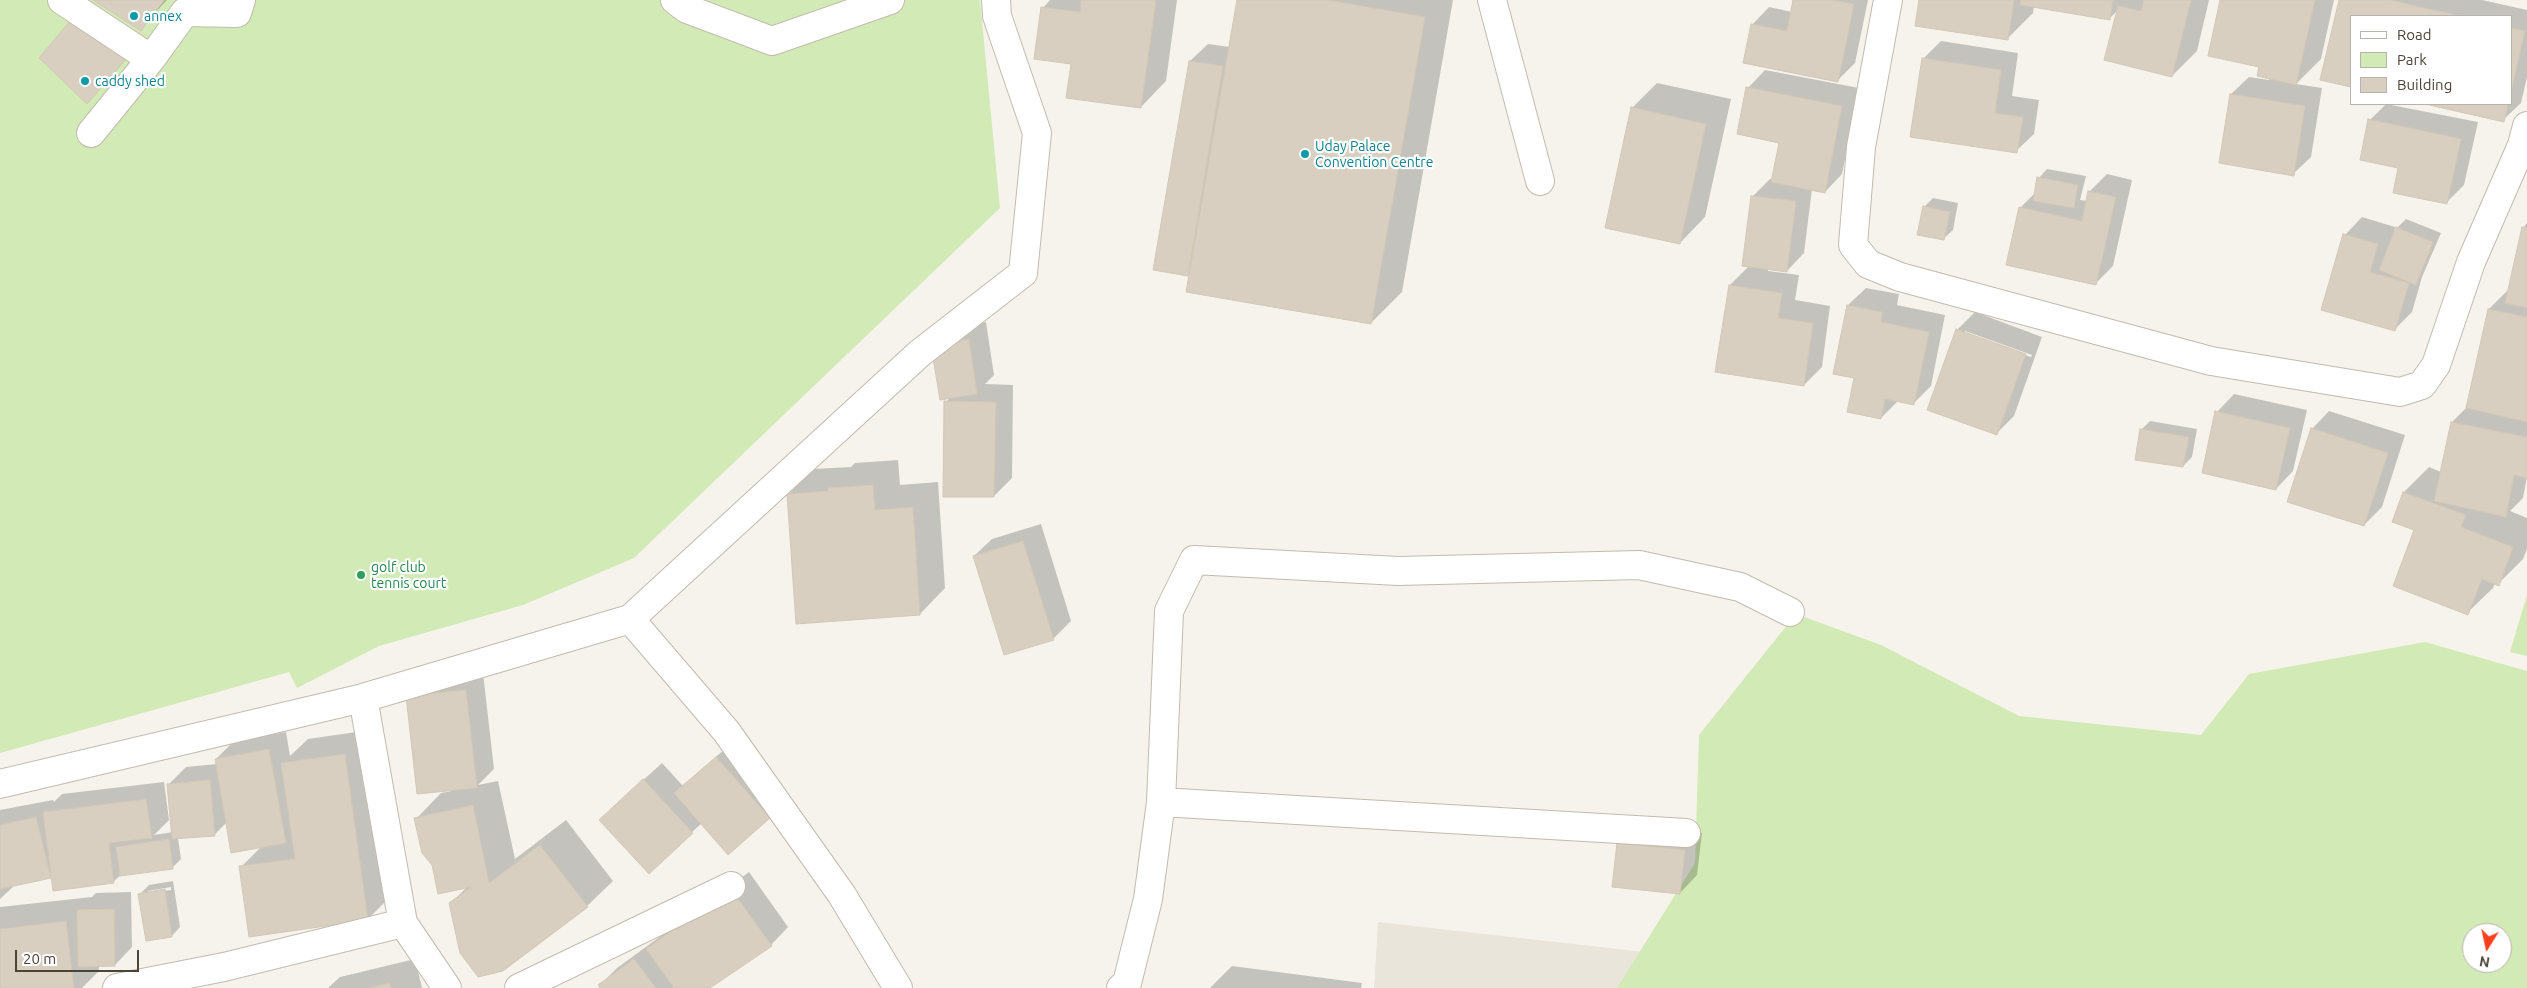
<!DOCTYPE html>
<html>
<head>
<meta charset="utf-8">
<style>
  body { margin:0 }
  #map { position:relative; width:2527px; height:988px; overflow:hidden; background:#f6f3ec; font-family:Ubuntu,sans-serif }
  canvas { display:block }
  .legend { position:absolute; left:2350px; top:15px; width:162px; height:90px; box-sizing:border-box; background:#fff; border:1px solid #b7b4b0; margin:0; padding:6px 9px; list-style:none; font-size:15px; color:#4b4439 }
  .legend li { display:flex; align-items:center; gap:10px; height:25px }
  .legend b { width:25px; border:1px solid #b7b4b0 }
  .north { position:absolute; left:2462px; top:923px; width:50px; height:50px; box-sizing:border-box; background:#fff; border:1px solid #b7b4b0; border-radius:50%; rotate:190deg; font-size:14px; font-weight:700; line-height:20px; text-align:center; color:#4b4439 }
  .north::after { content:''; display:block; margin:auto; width:18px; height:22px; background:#fc3f1d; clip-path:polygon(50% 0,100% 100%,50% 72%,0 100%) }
  .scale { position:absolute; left:15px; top:950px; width:124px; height:22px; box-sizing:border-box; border:2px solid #4b4439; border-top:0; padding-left:6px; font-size:15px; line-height:18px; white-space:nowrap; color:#4b4439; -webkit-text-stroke:4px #fff; paint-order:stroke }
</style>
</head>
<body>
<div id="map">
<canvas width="2527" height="988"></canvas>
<ul class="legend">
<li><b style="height:6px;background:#fff"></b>Road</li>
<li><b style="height:14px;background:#d2eab5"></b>Park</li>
<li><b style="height:14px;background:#d8cfc1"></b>Building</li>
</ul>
<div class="north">N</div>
<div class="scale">20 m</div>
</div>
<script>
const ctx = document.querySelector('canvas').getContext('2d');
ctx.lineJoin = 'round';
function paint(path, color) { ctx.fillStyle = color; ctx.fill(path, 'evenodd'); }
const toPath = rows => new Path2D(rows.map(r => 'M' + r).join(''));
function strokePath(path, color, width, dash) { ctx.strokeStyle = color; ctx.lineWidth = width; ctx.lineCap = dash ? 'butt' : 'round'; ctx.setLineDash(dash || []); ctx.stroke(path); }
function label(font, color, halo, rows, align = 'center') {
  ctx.font = font + ' Ubuntu,sans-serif'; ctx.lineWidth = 4.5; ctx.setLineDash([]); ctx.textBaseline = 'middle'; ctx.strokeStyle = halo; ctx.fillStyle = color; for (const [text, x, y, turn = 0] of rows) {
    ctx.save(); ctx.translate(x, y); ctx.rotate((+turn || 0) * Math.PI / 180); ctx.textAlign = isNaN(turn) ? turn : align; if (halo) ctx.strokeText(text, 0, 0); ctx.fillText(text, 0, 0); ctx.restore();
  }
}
paint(toPath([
  [1378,922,1965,988,1374,988]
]), '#eae5da');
paint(toPath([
  [0,0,980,0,1000,208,634,558,523,605,379,646,297,688,289,672,0,753],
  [2527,595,2527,656,2510,652],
  [1796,614,1881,645,2019,716,2201,735,2249,674,2425,642,2527,671,2527,988,1617,988,1695,863,1699,735],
  [2472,933,2502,933,2502,963,2472,963]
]), '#d2eab5');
paint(toPath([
  [95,0,167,0,140,29],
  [1050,0,1177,0,1166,81,1141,107,1072,63,1043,8],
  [1238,0,1453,0,1402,292,1371,323,1190,271,1187,275,1190,61,1208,44,1230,47],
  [1794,0,1868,0,1855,63,1837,81,1752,25,1769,7,1792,12],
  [1920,0,2209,0,2197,51,2172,76,2118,10,2110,18,2034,6,2033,13,2007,39],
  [2221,0,2334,0,2321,59,2296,84,2322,88,2311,157,2293,174,2231,94,2249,77,2269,80,2269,78,2260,67],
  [2340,0,2482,0,2527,10,2527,77,2521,103,2503,120,2431,104,2511,104,2511,16,2351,16],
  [143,39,104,85,87,102],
  [1941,41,2018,53,2012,96,2039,100,2034,134,2016,151,1923,59],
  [1765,70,1859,88,1842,174,1825,192,1812,189,1804,253,1787,271,1768,268,1768,271,1799,275,1795,300,1830,306,1822,367,1804,385,1717,371,1730,285,1749,266,1752,197,1770,179,1773,179,1780,142,1748,88],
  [1657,83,1731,99,1705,217,1680,243,1632,108],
  [2386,104,2478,122,2464,185,2446,203,2399,167,2370,120],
  [2047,169,2086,176,2080,200,2087,201,2089,192,2107,174,2132,180,2113,266,2096,283,2020,208,2036,192,2039,178],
  [1933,198,1958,203,1953,230,1944,238,1924,207],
  [2362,217,2395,227,2394,231,2406,219,2441,233,2422,277,2412,312,2394,330,2345,235],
  [2527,223,2527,477,2523,498,2510,511,2527,518,2527,549,2523,559,2498,584,2495,583,2493,588,2467,613,2416,529,2393,521,2404,492,2429,467,2441,472,2452,422,2468,406,2489,309,2509,289,2523,228],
  [1866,288,1899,294,1897,305,1945,315,1931,386,1913,404,1898,401,1881,418,1856,377,1848,305],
  [1975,312,2042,337,2014,416,1996,434,1957,330],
  [1965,331,2032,355,2031,357,1965,334],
  [986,322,994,375,985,384,1013,385,1012,478,994,496,946,402,951,397,950,328],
  [2234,394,2307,410,2293,471,2276,489,2217,412],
  [2329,411,2405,435,2382,507,2364,525,2312,429],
  [2150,421,2197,429,2192,457,2183,466,2141,430],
  [898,460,900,485,938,482,945,588,920,614,788,495,813,469,851,467,855,463],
  [1041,524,1071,621,1053,639,974,556,992,539],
  [483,673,494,769,478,785,498,781,515,859,566,820,613,881,587,906,503,969,451,903,467,887,433,864,416,819,441,793,452,791,407,697],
  [370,730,393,894,368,919,241,867,261,847,227,822,214,835,178,838,181,859,173,867,121,875,113,882,52,875,15,885,0,899,0,810,53,800,54,802,62,794,164,782,169,820,154,835,173,832,168,785,186,767,217,764,216,759,234,741,286,732,290,756,308,739],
  [735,740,786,800,769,817,702,823,692,832,618,803,662,763,683,786],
  [1635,826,1702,833,1697,875,1680,893,1618,843],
  [749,872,788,927,771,945,708,988,602,988,600,985,617,968],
  [173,881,180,927,172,936,140,894,149,885],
  [171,887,171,890,148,893,148,891],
  [131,892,132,947,115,965,99,965,99,971,82,988,0,988,0,907,92,897,96,893],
  [415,959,422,988,328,988,340,977],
  [1232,966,1362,983,1361,988,1210,988]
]), '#0003');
const building = toPath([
  [93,0,164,0,141,31,93,0],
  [1081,0,1156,0,1141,108,1066,98,1071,64,1034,59,1041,7,1080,12,1081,0],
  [1237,0,1328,0,1425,17,1371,324,1186,292,1237,0],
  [1793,0,1832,0,1854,4,1838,82,1743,63,1751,24,1787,31,1793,0],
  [1919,0,2014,0,2008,40,1915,26,1919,0],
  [2021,0,2113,0,2110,20,2020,5,2021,0],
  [2144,0,2191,0,2172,77,2104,60,2118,6,2141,11,2144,0],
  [2220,0,2315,0,2296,85,2257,76,2259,67,2208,56,2220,0],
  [2339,0,2390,0,2460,16,2351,16,2351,87,2320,80,2339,0],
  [71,20,127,58,87,104,39,58,71,20],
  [2511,28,2525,31,2511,92,2511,28],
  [1922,58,2001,70,1995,113,2023,117,2017,153,1910,137,1922,58],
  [1189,61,1223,66,1188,276,1153,270,1189,61],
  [1746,87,1842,106,1825,193,1771,182,1779,143,1737,134,1746,87],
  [2230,94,2305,106,2294,176,2219,163,2230,94],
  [2425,104,2508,104,2504,122,2425,104],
  [1631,107,1706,124,1680,244,1605,228,1631,107],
  [2368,119,2461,139,2447,204,2393,193,2398,168,2360,160,2368,119],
  [2037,177,2078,185,2074,208,2033,201,2037,177],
  [2088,191,2116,197,2096,285,2006,265,2019,207,2082,221,2088,191],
  [1751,196,1796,201,1787,272,1742,266,1751,196],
  [1923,206,1950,212,1944,240,1917,235,1923,206],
  [2396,227,2433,242,2416,285,2379,270,2396,227],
  [2522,227,2527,228,2527,308,2505,303,2522,227],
  [2343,234,2378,244,2370,272,2409,283,2395,331,2321,310,2343,234],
  [1729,285,1782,293,1778,318,1813,323,1804,386,1715,372,1729,285],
  [1847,305,1882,312,1881,322,1929,332,1914,405,1885,399,1881,419,1847,412,1854,378,1833,374,1847,305],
  [2488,309,2527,317,2527,422,2466,408,2488,309],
  [1956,329,2026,354,1997,435,1927,410,1956,329],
  [969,339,977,394,940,400,931,345,969,339],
  [944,401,996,402,994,497,943,497,944,401],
  [2215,411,2290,428,2276,490,2202,473,2215,411],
  [2451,422,2527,437,2527,478,2514,475,2506,517,2434,501,2451,422],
  [2311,428,2388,453,2364,526,2287,502,2311,428],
  [2140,429,2189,437,2183,467,2135,460,2140,429],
  [873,485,875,510,913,507,920,615,796,624,787,494,828,491,828,488,873,485],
  [2403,492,2466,515,2461,527,2513,547,2499,586,2482,579,2468,615,2393,586,2414,530,2392,522,2403,492],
  [1023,541,1054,640,1004,655,973,556,1023,541],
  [466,690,477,788,417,794,406,696,466,690],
  [269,749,286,843,231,853,215,759,269,749],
  [345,754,368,920,249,937,239,866,295,859,281,763,345,754],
  [716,757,770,818,728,855,674,793,716,757],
  [643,779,693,833,649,874,599,820,643,779],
  [210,780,215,836,172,839,167,784,210,780],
  [146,799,152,838,109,843,114,883,53,891,43,812,146,799],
  [473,805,489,883,540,845,588,907,503,971,478,977,460,953,449,903,471,887,438,894,432,865,422,853,414,818,473,805],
  [36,817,51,878,0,889,0,825,36,817],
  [169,839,173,869,120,876,116,847,169,839],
  [1617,843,1685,850,1680,894,1612,887,1617,843],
  [165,889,172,937,146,941,138,894,165,889],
  [731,889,772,946,710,988,674,988,646,949,731,889],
  [114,909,115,966,78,967,77,910,114,909],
  [66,921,74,988,0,988,0,929,66,921],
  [634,959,656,988,600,988,598,985,634,959],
  [390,983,391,988,370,988,390,983]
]);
paint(building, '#d8cfc1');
strokePath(building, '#d3c7b4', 1);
const minor = toPath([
  [62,0,151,59],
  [675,0,687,9,772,41,890,0],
  [1492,0,1540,181],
  [1888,0,1861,147,1853,245,1868,264,1900,277,2211,361,2400,392,2422,385,2436,365,2471,262,2522,145,2527,126],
  [91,133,151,59,185,12,237,13,241,0],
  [630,619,726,731,842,895,898,988],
  [363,698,403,923,447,988],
  [0,784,363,698,630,619,920,353,1023,273,1037,133,997,16,996,0],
  [1161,802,1686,833],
  [117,988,224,967,403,923],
  [519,988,731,886],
  [1121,988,1127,983,1148,899,1161,802,1169,611,1194,560,1398,571,1639,565,1740,587,1790,612]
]);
strokePath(minor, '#c2bbae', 30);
strokePath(minor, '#fff', 28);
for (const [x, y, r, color] of [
  [134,16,5,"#0f9aa8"],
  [85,81,5,"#0f9aa8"],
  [1305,154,5,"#0f9aa8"],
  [361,575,5,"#2e9e5b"]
]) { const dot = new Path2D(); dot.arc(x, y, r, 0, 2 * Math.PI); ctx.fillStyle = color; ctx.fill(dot); strokePath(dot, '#fff', 2); }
label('14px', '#0d838f', '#fff', [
  ["annex",144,16],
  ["caddy shed",95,81],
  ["Uday Palace",1315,146],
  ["Convention Centre",1315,162]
], 'left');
label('14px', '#27864d', '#fff', [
  ["golf club",371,567],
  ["tennis court",371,583]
], 'left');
</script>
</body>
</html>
